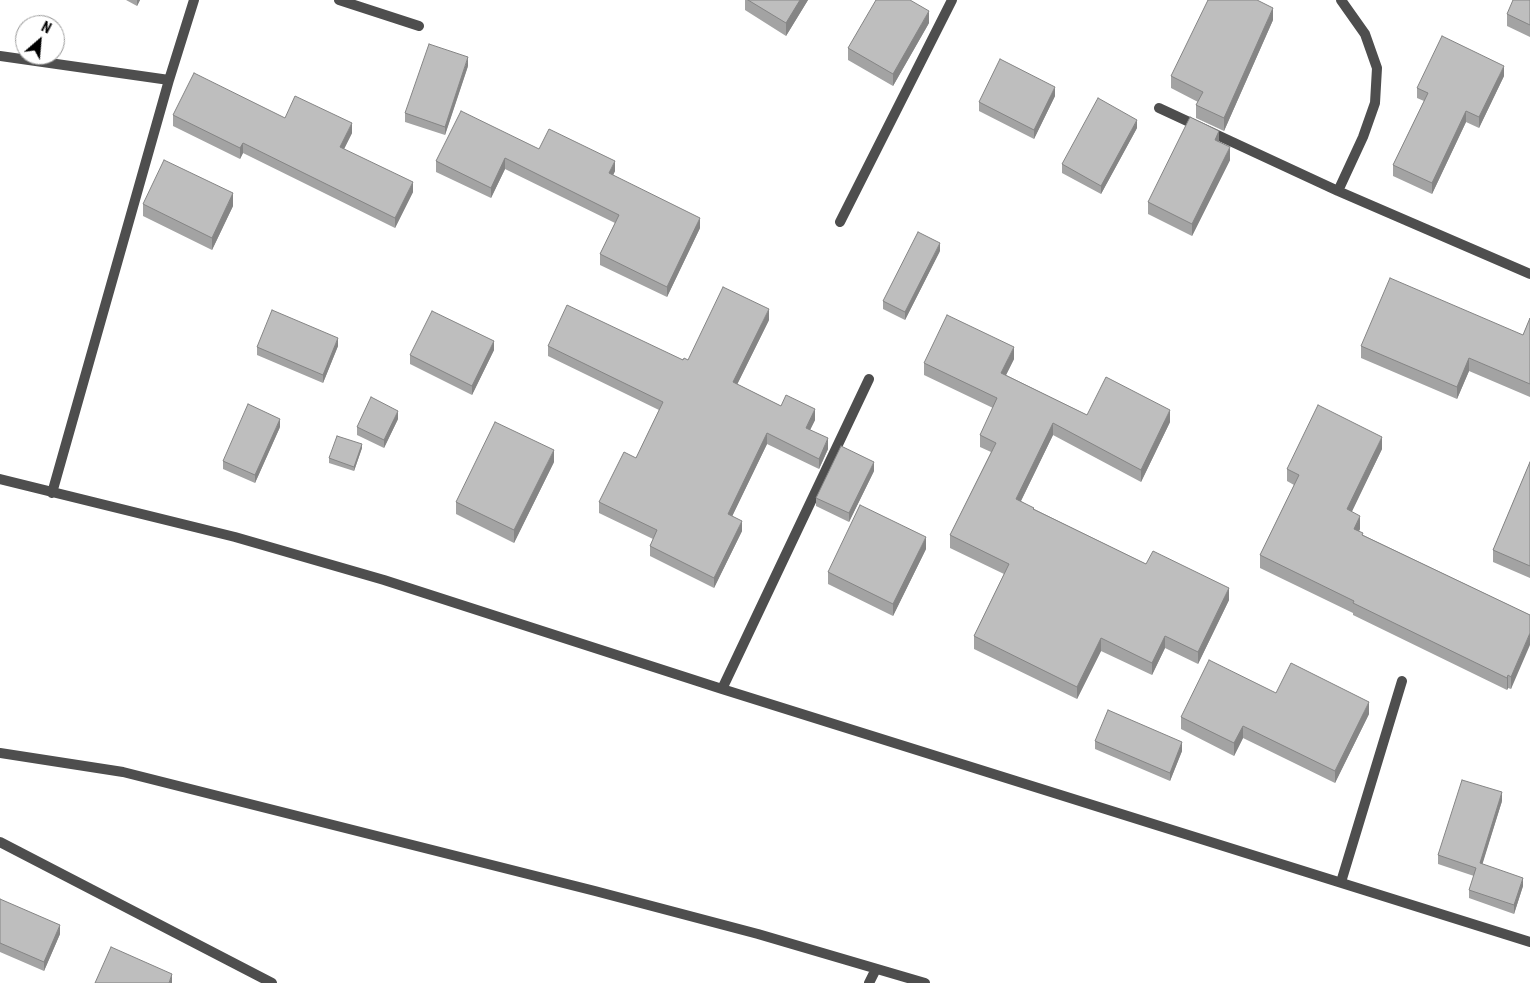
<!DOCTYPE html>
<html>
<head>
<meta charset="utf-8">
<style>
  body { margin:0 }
  #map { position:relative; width:1530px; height:983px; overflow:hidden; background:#fff; font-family:"Roboto Condensed",sans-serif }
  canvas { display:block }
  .north { position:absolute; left:15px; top:15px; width:50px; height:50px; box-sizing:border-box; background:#fff; border:1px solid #999; border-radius:50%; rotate:27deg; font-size:14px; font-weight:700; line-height:20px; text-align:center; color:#000 }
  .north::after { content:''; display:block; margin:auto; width:18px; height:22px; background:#000; clip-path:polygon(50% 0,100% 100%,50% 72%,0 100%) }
</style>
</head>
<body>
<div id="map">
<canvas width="1530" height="983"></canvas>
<div class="north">N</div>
</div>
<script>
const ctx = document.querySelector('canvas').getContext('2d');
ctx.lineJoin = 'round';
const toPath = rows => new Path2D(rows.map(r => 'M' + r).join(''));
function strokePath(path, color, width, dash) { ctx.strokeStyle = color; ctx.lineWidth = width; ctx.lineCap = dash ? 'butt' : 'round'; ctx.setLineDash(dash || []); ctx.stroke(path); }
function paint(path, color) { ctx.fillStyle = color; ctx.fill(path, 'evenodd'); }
strokePath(toPath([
  [339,0,419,26],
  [1341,0,1365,34,1377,68,1375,103,1363,137,1338,191,1530,274],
  [0,56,169,80],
  [1159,108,1338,191],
  [840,222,952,0],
  [0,479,235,537,384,580,722,689,1530,942],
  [52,493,169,80,194,0],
  [722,689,869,379],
  [0,753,123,772,595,891,758,934,925,983],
  [0,842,272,983],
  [1341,882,1402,681],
  [869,983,876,969]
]), '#4e4e4e', 10);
paint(toPath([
  [126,0,140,0,137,6],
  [745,0,808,0,786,36,745,10],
  [1530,0,1530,37,1507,26,1507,14],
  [1273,20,1224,131,1196,118,1196,105,1198,102,1171,88,1171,76],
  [929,23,893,86,848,60,848,48],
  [468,66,445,135,405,122,405,113],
  [1504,76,1479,128,1466,122,1432,194,1393,176,1393,165,1424,101,1417,98,1417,88],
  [1055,96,1034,139,979,111,979,102],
  [173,115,285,118,352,133,344,149,413,192,395,228,243,153,240,159,173,126],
  [1137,128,1101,194,1062,173,1062,164],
  [1219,142,1230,160,1192,236,1148,214,1148,202],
  [539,149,615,171,613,175,700,228,667,297,600,265,600,254,615,223,505,169,491,198,436,172,436,161],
  [143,204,233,206,212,250,143,216],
  [940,251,905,320,883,309,883,301],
  [1530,318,1530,397,1469,371,1457,399,1361,358,1361,346,1523,335],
  [769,320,737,384,781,406,815,420,810,430,828,449,819,469,767,444,732,516,742,531,714,588,650,556,650,546,653,539,599,513,599,502,636,458,659,410,548,356,548,346,688,360],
  [338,346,323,383,257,355,257,347],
  [494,350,472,395,410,364,410,355],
  [1014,359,1006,375,1087,415,1170,422,1141,482,1053,435,1021,501,1034,509,1146,564,1229,600,1198,664,1165,648,1152,675,1101,651,1077,699,974,649,974,636,1004,574,950,548,950,535,991,452,980,447,980,435,993,408,924,375,924,363],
  [398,419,384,448,357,435,357,427],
  [280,427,255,483,223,469,223,461],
  [362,448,354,471,329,463,329,458],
  [1382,449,1351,512,1360,529,1359,531,1363,535,1530,615,1511,689,1508,688,1507,690,1353,615,1353,613,1260,568,1260,555,1294,485,1287,481,1287,469],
  [554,462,514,543,456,514,456,502],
  [1530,462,1530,578,1493,562,1493,550],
  [874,471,849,522,816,506,816,498],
  [926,549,893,616,828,584,828,572],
  [1276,693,1369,714,1335,783,1243,738,1234,756,1181,729,1181,717],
  [1095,741,1182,751,1170,781,1095,749],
  [1502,801,1482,864,1523,886,1514,914,1469,898,1469,890,1474,876,1438,864,1438,855],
  [0,899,60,934,44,971,0,952]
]), '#a3a3a3');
paint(toPath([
  [137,0,140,0,137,6],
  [800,0,808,0,786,36,786,23],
  [1273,8,1273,20,1224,131,1224,118],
  [929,11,929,23,893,86,893,74],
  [468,57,468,66,445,135,445,127],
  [1504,66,1504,76,1479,128,1479,117],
  [1055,87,1055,96,1034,139,1034,130],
  [1466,111,1466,122,1432,194,1432,183],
  [1137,120,1137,128,1101,194,1101,186],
  [352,123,352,133,340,157,340,147],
  [1219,131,1219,143,1215,140],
  [243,143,243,153,240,159,240,148],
  [1230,147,1230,160,1192,236,1192,224],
  [505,158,505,169,491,198,491,188],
  [615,161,615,171,609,184,609,173],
  [413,182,413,192,395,228,395,218],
  [233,193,233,206,212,250,212,238],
  [700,218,700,228,667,297,667,287],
  [940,243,940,251,905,320,905,312],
  [769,309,769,320,733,393,733,382],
  [338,338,338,346,323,383,323,375],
  [494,341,494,350,472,395,472,386],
  [1014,347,1014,359,1001,385,1001,373],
  [1469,358,1469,371,1457,399,1457,387],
  [815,409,815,420,806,438,806,428],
  [1170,410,1170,422,1141,482,1141,470],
  [398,411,398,419,384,448,384,440],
  [280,419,280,427,255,483,255,475],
  [1053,423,1053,435,1016,511,1016,499],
  [767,433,767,444,728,525,728,514],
  [1382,437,1382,449,1347,522,1347,509],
  [828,438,828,449,819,469,819,459],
  [362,444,362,448,354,471,354,467],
  [554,450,554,462,514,543,514,530],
  [874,462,874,471,849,522,849,513],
  [1360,516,1360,529,1354,541,1354,529],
  [742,521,742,531,714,588,714,578],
  [926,537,926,549,893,616,893,604],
  [1229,588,1229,600,1198,664,1198,652],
  [1530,633,1530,645,1511,689,1511,677],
  [1165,636,1165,648,1152,675,1152,663],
  [1101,638,1101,651,1077,699,1077,687],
  [1508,675,1508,688,1507,690,1507,678],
  [1369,702,1369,714,1335,783,1335,771],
  [1243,726,1243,738,1234,756,1234,743],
  [1182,742,1182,751,1170,781,1170,773],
  [1502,792,1502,801,1480,872,1480,863],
  [1523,878,1523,886,1514,914,1514,905],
  [60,925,60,934,44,971,44,962],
  [172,974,172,983,169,983]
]), '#858585');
const building = toPath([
  [748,0,800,0,786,23,748,0],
  [876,0,910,0,929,11,893,74,848,48,876,0],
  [1208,0,1257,0,1273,8,1224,118,1196,105,1203,92,1171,76,1208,0],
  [1513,0,1530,0,1530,25,1507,14,1513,0],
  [1442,36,1504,66,1479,117,1466,111,1432,183,1393,165,1428,93,1417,88,1442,36],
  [429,44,468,57,445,127,405,113,429,44],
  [1000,59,1055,87,1034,130,979,102,1000,59],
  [194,73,285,118,295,96,352,123,340,147,413,182,395,218,243,143,240,148,173,115,194,73],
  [1098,98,1137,120,1101,186,1062,164,1098,98],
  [461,111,539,149,549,129,615,161,609,173,700,218,667,287,600,254,619,215,505,158,491,188,436,161,461,111],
  [1190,117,1219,131,1215,140,1230,147,1192,224,1148,202,1190,117],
  [164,160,233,193,212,238,143,204,164,160],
  [918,232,940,243,905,312,883,301,918,232],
  [1390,278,1523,335,1530,318,1530,384,1469,358,1457,387,1361,346,1390,278],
  [723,287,769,309,733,382,781,406,786,395,815,409,806,428,828,438,819,459,767,433,728,514,742,521,714,578,650,546,657,530,599,502,624,452,636,458,663,402,548,346,567,305,683,360,684,358,688,360,723,287],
  [272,310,338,338,323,375,257,347,272,310],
  [432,311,494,341,472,386,410,355,432,311],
  [947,315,1014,347,1001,373,1087,415,1106,377,1170,410,1141,470,1053,423,1016,499,1034,508,1033,509,1146,564,1153,551,1229,588,1198,652,1165,636,1152,663,1101,638,1077,687,974,636,1009,564,950,535,996,443,980,435,997,398,924,363,947,315],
  [371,397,398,411,384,440,357,427,371,397],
  [248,404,280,419,255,475,223,461,248,404],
  [1318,405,1382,437,1347,509,1360,516,1354,529,1363,533,1362,535,1530,615,1530,633,1511,677,1508,675,1507,678,1353,603,1354,601,1260,555,1299,475,1287,469,1318,405],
  [495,422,554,450,514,530,456,502,495,422],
  [337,436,362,444,354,467,329,458,337,436],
  [841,446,874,462,849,513,816,498,841,446],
  [1530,462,1530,566,1493,550,1530,462],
  [860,505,926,537,893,604,828,572,860,505],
  [1209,660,1276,693,1291,663,1369,702,1335,771,1243,726,1234,743,1181,717,1209,660],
  [1108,710,1182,742,1170,773,1095,741,1108,710],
  [1462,780,1502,792,1480,863,1523,878,1514,905,1469,890,1476,868,1438,855,1462,780],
  [0,899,60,925,44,962,0,943,0,899],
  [111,947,172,974,169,983,95,983,111,947]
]);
paint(building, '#bebebe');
strokePath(building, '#858585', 1);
</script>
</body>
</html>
